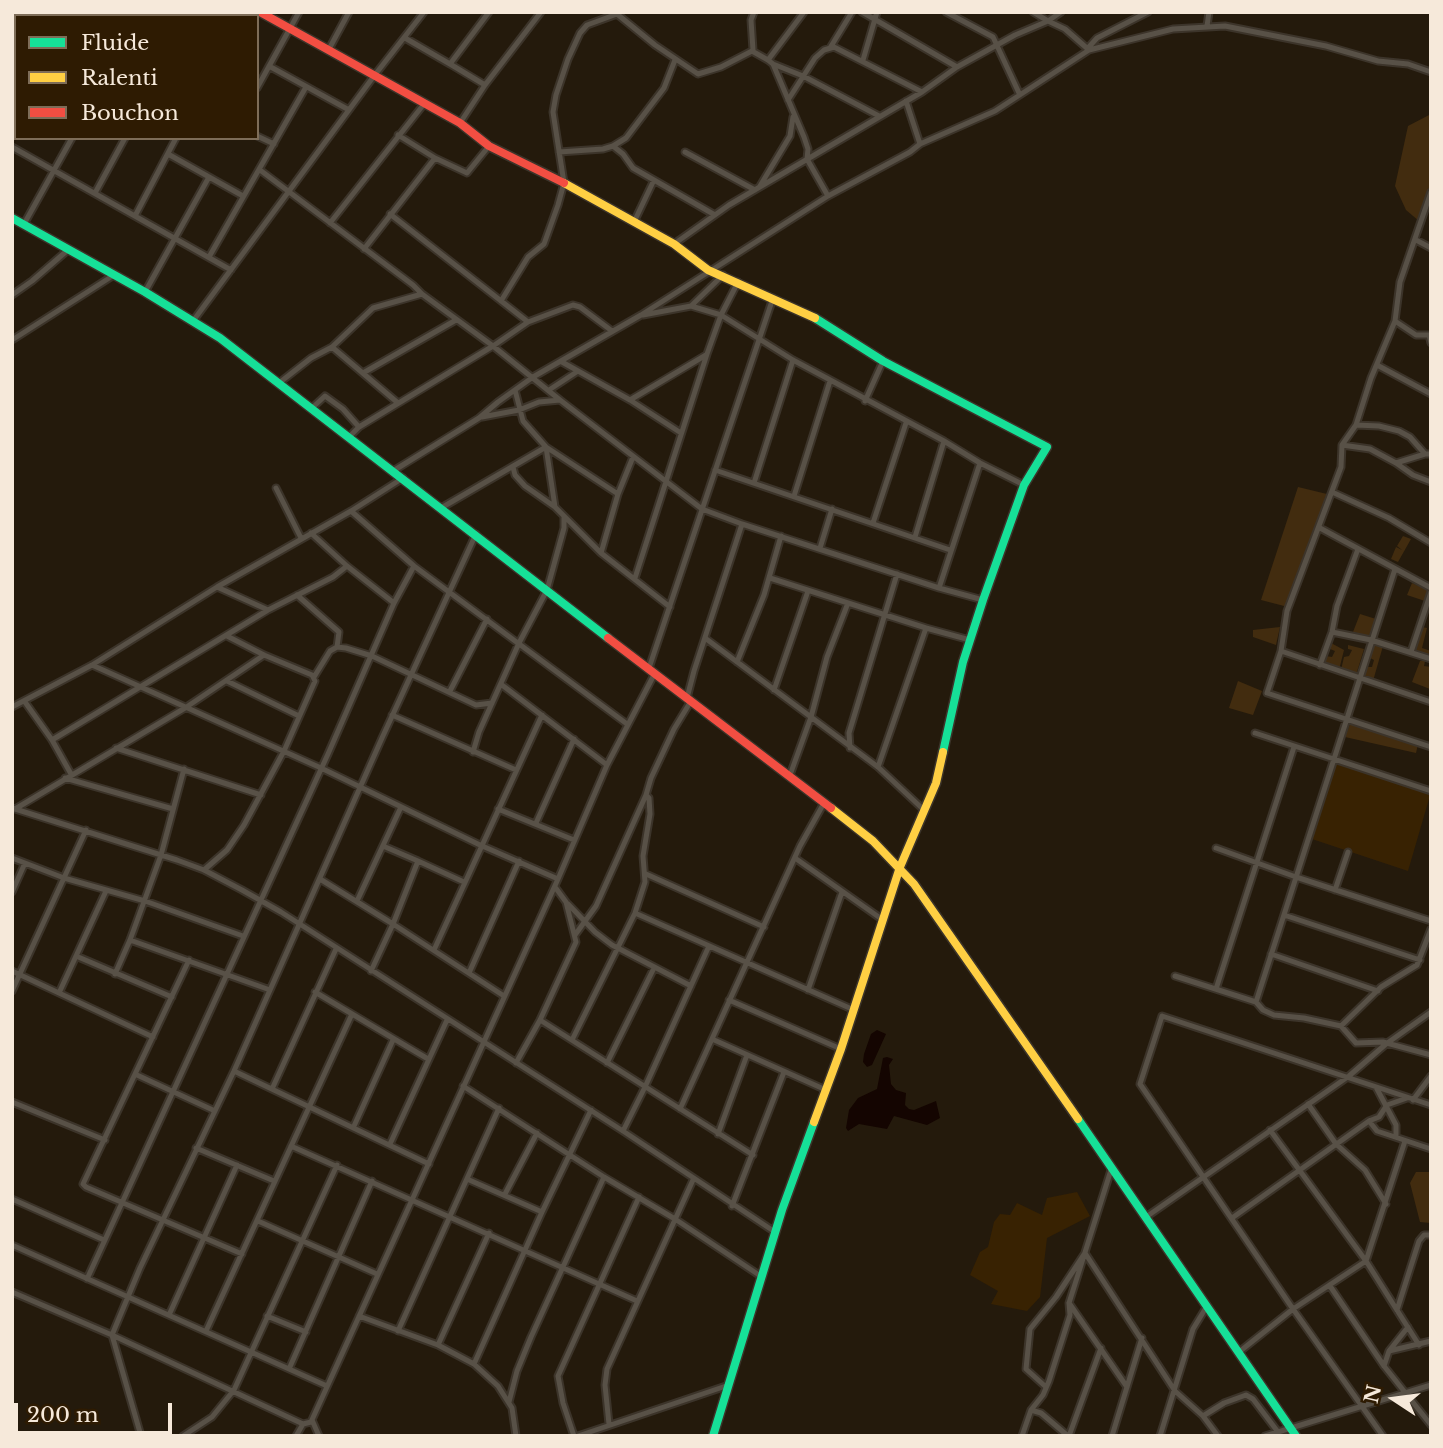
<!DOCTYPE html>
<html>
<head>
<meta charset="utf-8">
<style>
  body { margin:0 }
  #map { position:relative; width:1443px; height:1448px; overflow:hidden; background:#241a0c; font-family:"Libre Baskerville",serif }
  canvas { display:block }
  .frame { position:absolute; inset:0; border:14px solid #f6e9da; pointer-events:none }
  .legend { position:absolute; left:14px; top:14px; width:245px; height:126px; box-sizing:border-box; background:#2e1b02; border:2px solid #7e6d58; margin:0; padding:9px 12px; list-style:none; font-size:21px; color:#f6e9da }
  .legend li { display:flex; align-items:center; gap:14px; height:35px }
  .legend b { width:35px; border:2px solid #7e6d58 }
  .north { position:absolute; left:1359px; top:1364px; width:70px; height:70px; -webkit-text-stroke:5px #2e1b02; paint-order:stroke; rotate:283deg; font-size:19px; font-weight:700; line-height:28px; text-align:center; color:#f6e9da }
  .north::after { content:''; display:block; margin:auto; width:24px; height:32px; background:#f6e9da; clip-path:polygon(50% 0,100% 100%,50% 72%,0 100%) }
  .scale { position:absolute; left:14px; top:1403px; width:158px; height:32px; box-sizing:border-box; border:4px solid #f6e9da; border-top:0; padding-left:9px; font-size:21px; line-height:24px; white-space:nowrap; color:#f6e9da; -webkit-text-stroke:5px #2e1b02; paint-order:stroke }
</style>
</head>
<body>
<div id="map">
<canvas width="1443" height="1448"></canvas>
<div class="frame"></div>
<ul class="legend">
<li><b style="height:9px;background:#16e098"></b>Fluide</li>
<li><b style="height:9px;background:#ffcf43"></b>Ralenti</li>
<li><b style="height:9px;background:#f24e42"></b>Bouchon</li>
</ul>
<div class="north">N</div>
<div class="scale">200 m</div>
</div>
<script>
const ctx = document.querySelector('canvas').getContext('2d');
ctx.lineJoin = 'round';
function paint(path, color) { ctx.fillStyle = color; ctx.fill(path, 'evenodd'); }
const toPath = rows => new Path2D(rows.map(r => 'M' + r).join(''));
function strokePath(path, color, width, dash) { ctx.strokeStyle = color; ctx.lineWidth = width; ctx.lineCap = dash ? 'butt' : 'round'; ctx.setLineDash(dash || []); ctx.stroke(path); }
paint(toPath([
  [1334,760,1431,792,1408,871,1309,838],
  [1077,1192,1090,1216,1047,1238,1040,1297,1027,1311,991,1304,998,1291,970,1275,980,1252,988,1247,994,1222,1000,1214,1010,1215,1017,1203,1042,1215,1047,1198]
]), '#382202');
paint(toPath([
  [1431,114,1431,183,1419,221,1406,210,1395,186,1408,126],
  [1298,487,1331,495,1288,607,1261,600],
  [1403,536,1411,539,1398,562,1391,559,1396,547,1402,550,1397,546],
  [1412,583,1428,590,1425,601,1407,595],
  [1360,614,1376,619,1369,636,1353,632],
  [1280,627,1276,645,1253,637,1253,630],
  [1422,627,1427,628,1422,648,1431,651,1431,655,1414,651],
  [1331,643,1344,650,1339,670,1324,665,1326,656,1332,657,1335,651,1330,649],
  [1373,643,1383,646,1373,681,1363,678,1365,667,1372,667,1374,660,1368,657],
  [1348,645,1364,649,1356,675,1341,670,1344,657,1349,656,1352,650,1348,649],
  [1420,661,1425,661,1424,666,1431,667,1430,689,1412,682],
  [1238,681,1262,691,1253,715,1229,708],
  [1350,724,1418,744,1416,753,1345,737],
  [1416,1172,1431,1172,1431,1223,1420,1222,1410,1183]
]), '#422c0f');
paint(toPath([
  [877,1030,886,1034,872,1065,867,1067,863,1062,864,1054,871,1034],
  [887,1057,893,1059,889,1065,891,1084,896,1090,906,1093,905,1105,909,1109,914,1110,936,1101,940,1118,927,1125,894,1116,887,1129,859,1124,848,1131,846,1128,849,1110,858,1098,877,1089,883,1058]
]), '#140501');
const street = toPath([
  [862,12,957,67],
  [946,12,993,37,1019,93],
  [1033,12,1048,21,1061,12],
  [617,14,655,45,698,74,721,67,752,51,768,60,773,64,804,137,808,149,807,159,828,196],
  [31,16,33,12],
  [86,16,88,12],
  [141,16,143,12],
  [246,16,247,12],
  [1207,26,1209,12],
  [405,38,450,64],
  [830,48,852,12],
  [1088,48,1097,38,1148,12],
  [12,49,16,43],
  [329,49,349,12],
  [753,50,751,20,754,12],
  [768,60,804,12],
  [863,60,877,12],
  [773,64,803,76,879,116],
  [269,66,349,110],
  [485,85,450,64,489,12],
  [257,88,299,12],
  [788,100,815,58,824,50,834,47,922,92],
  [906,101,920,144],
  [460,123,485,85,541,12],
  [257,136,274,144],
  [613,146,623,154,633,168,715,215],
  [12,147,231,270],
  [559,152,603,149,613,146,626,138,664,88,675,60],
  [685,152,755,190],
  [168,154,243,196],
  [435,158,467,173,489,146],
  [260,170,413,285,422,294,493,346,560,400,702,509,742,524,939,588,983,600],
  [760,186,790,136,793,117],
  [1431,192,1400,282,1395,321,1371,378,1356,425,1342,445,1341,467,1287,611,1281,651,1267,693,1431,747],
  [95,193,125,138],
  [390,214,528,322],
  [135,216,176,138],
  [634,222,654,180],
  [330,223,424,104],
  [24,224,72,138],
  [1416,240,1431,248],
  [674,244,729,205,922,92,957,67,1015,35,1048,21,1065,29,1089,50],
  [364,249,435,158,398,135],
  [209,257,306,87],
  [145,292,209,177],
  [12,295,32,281,69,249],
  [501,301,528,257,544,244,558,205,564,183,553,112,556,95,568,59,580,33,587,25,617,14],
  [691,306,723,275],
  [643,315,691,306,721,315,793,360,944,441,980,463,1024,485],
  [193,321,374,76,424,12],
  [1395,321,1416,335,1429,335,1431,343],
  [12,340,114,275],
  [332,347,398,403],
  [562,362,630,400,681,433],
  [1377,365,1431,394],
  [363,373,456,320],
  [279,383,311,358,332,347,373,308,422,294],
  [549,390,578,371],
  [630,400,706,355],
  [865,401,883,361],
  [312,408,325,396,343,409,359,427],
  [482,417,519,410,539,402,560,400],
  [1356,425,1379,426,1399,431,1410,437,1425,454],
  [349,437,359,427,493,346,528,322,573,305,580,307,612,331],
  [1342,445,1370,449,1396,463,1413,475,1431,482],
  [546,447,618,494],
  [633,457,618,494,601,553,670,607],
  [1396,463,1425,454,1431,454],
  [513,467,515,475,525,486,555,507],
  [715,470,950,550],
  [393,471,479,418,498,402,533,377,641,315,828,196,910,152,920,144,995,111,1089,50,1173,29,1225,26,1326,46,1378,61,1408,64,1431,72],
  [754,483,793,360],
  [276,488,301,538],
  [1332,492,1389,518,1431,543],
  [794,496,830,381],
  [441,508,546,447],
  [351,511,414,566,627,724],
  [564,516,601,553],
  [873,523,906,423],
  [1320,528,1431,588],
  [311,533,347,566,394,603],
  [915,537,944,441],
  [820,548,832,509],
  [635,578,707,354,721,315,738,282],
  [770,578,926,628,970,640],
  [217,587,268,610],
  [939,588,980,463],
  [297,595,339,632,337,647],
  [1332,632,1371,640,1431,659],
  [705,638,878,767,925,811],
  [1281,651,1431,702],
  [1411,652,1431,592],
  [737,662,764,595,781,536],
  [92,665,321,768,480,845,558,879],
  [1320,665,1332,632,1337,606,1358,549],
  [649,668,773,298],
  [314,677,330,651,337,647,346,648,372,656,476,705,492,703],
  [227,681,299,716],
  [502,685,607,765],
  [774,690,808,591],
  [450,691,487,619],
  [687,698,694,671,742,524],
  [25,702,52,740,71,774],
  [12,707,92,665,217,587,351,511,403,478],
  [392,715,516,770],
  [1255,733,1431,791],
  [52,740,268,610,333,577,347,566],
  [116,748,261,795],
  [850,748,849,733,897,574],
  [473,752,479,732,519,643,547,590,564,528,564,516,555,507,546,447,523,421,515,390],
  [878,767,926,628],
  [790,775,811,717,827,657,848,603],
  [65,778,173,809],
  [12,808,177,860,204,870,242,890,281,912,623,1131,775,1232],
  [15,809,185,708,264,655],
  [498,809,574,840],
  [536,823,574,739],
  [383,846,418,861],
  [1216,848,1296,877,1431,921],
  [12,858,64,878,145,901,243,936],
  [795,858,883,920],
  [204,870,227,850,244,825,284,751,315,681,312,675,264,655,227,636],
  [646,874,764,927],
  [320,879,393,924,504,996],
  [1335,890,1348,852],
  [12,892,25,863],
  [357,901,401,807],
  [568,904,595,932,612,945,691,986],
  [635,913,854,1010],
  [1284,915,1420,960],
  [575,935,596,906,646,795],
  [130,940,270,990],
  [434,950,542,715],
  [1271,954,1378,991],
  [76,956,172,997],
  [189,960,83,1184,86,1187,242,1254],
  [12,971,153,1037],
  [371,971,393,924,418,861,464,882],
  [469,973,519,861],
  [115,974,130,940,161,855,184,769],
  [1175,976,1256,1002,1263,1010,1274,1015,1304,1018,1341,1026,1356,1043,1383,1042,1431,1055],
  [1216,989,1294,747],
  [808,990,842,892],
  [12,991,86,830],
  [315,992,428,1059],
  [59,993,106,891],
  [729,1000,841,1049],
  [1256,1002,1395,569],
  [540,1020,753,1155],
  [1341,1026,1381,987,1417,965,1431,929],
  [712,1039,826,1090],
  [572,1040,635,913,645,882,643,856,650,814,649,798,646,795,651,778,674,729,691,701],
  [516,1063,540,1020,576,942,566,902,555,887],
  [607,1063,654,968],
  [234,1071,429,1164],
  [137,1075,215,1111],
  [463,1086,604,1177,675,1219,762,1277],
  [1376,1087,1396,1125,1396,1137],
  [272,1089,336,949],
  [1413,1100,1431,1076],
  [12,1102,105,1140],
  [1308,1104,1336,1144,1365,1170,1386,1204],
  [680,1109,800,846,824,803],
  [1369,1121,1377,1131,1431,1149],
  [354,1126,393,1040],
  [1270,1130,1366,1261,1419,1345],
  [623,1131,645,1087,709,946],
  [718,1134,747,1055],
  [390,1144,447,1020],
  [291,1146,637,1301],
  [196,1148,274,1181],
  [467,1179,542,1212],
  [505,1194,537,1133],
  [12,1199,104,1240],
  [732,1206,784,1072],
  [1146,1217,1349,1076,1386,1044,1431,1012],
  [1232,1218,1369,1121,1379,1117,1387,1105,1407,1098],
  [258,1221,377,1274],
  [12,1245,327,1386],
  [87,1279,328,754,394,603,414,566],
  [1330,1286,1384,1366,1431,1425],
  [12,1292,112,1335,303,1424,311,1422,558,879,607,765,655,673],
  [1069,1303,1127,1387],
  [1397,1310,1419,1241,1424,1235,1431,1235],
  [169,1315,237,1165],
  [267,1316,306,1332],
  [359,1316,438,1345,474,1364,498,1386,512,1408,516,1436],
  [206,1331,352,1014],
  [398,1331,499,1108],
  [438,1345,489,1233],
  [1389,1351,1408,1327],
  [1239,1352,1293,1309,1366,1261,1405,1141],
  [474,1364,542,1212,591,1110],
  [1384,1366,1389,1351,1431,1341],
  [289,1369,372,1181],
  [1046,1387,1026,1369,1030,1329,1056,1297,1085,1253,1175,1391,1203,1416,1218,1436],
  [509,1402,517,1371,531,1337,604,1177],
  [1031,1410,1041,1413,1068,1436],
  [1203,1416,1224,1403,1246,1395,1253,1399,1278,1432],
  [312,1420,319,1436],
  [609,1424,605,1385,607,1369,693,1180],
  [141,1436,112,1335,140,1268,234,1071,382,738,476,534],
  [183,1436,212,1417,234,1390,337,1165],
  [296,1436,303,1424],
  [574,1436,563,1403,558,1376,639,1197],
  [578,1436,729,1385],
  [1022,1436,1031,1410,1043,1395,1049,1381,1070,1315,1069,1303,1111,1170],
  [1069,1436,1101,1348],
  [1112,1436,1142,1338],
  [1160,1436,1193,1329,1207,1306],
  [1265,1436,1431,1385],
  [1383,1436,1293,1309,1140,1084,1162,1016,1431,1105]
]);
const fast = toPath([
  [12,218,145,292,220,338,608,638],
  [815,318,883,361,1047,447,1024,485,983,600,963,662,943,752],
  [1078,1119,1296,1436],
  [713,1436,782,1210,814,1122]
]);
const slow = toPath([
  [564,183,674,244,708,270,815,318],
  [831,808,873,841,914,884,1078,1119],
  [814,1122,841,1049,900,867,936,783,943,752]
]);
const jam = toPath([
  [260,12,460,123,489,146,564,183],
  [608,638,831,808]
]);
strokePath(street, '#3c342a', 9);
strokePath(fast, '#3c342a', 11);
strokePath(slow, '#3c342a', 11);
strokePath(jam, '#3c342a', 11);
strokePath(street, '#585147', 5);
strokePath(fast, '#16e098', 8);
strokePath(slow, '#ffcf43', 8);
strokePath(jam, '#f24e42', 8);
</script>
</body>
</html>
